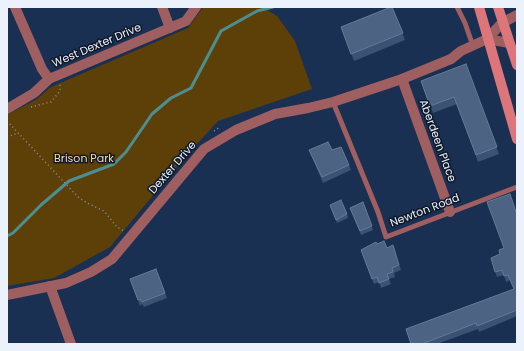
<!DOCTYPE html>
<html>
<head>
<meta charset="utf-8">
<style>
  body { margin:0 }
  #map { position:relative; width:524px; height:351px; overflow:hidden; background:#193053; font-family:Poppins,sans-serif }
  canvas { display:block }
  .frame { position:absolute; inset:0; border:8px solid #ecf2fb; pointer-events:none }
</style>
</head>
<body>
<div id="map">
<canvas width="524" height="351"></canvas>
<div class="frame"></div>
</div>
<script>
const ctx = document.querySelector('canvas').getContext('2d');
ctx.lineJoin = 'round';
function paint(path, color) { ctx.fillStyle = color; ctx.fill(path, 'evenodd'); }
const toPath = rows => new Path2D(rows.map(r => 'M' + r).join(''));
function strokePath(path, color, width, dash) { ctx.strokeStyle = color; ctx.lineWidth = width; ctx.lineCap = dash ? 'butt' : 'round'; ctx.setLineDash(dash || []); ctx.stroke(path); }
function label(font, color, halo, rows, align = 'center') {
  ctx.font = font + ' Poppins,sans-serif'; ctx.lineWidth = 3; ctx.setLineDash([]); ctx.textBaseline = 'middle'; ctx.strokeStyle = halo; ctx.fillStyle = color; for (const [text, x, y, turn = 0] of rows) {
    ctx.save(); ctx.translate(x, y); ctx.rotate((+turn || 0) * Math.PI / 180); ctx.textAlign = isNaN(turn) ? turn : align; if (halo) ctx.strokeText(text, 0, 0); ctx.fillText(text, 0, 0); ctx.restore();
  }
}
paint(toPath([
  [203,7,262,7,277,16,295,41,312,89,218,121,180,163,110,247,54,278,7,286,7,115,37,99,51,87,188,28]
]), '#5d4007');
strokePath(toPath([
  [7,236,13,233,41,205,69,181,114,164,126,152,152,114,171,98,191,88,221,31,257,11,273,7]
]), '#4c8f93', 3);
strokePath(toPath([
  [31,107,51,102,60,91,60,84],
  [7,121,78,197,89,204,104,211,117,227,124,231],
  [214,131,220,127],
  [7,137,18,133]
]), '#8492a8', 1.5, [1, 3]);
strokePath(toPath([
  [457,7,465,23,473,46],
  [333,102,378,212,386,237,517,187]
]), '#9f5e60', 5);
strokePath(toPath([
  [15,7,42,69,49,79],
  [162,7,170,28],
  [502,23,517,15],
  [402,79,450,212],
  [7,109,34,93,49,79,186,21,196,7],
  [50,286,71,344]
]), '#9f5e60', 10);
strokePath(toPath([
  [487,39,509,43],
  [7,295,66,283,91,272,112,259,204,149,236,130,275,114,308,108,333,102,402,79,451,59,461,51,487,39,502,23]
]), '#9f5e60', 10);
strokePath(toPath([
  [479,7,517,139],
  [498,7,517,65]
]), '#dc767b', 10);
paint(toPath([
  [392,7,405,40,354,61,341,27],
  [466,64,499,154,478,162,457,104,433,113,421,81],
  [309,150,332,150,349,165,351,170,323,183],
  [363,202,373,230,361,235,350,208],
  [330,205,347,214,348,218,337,223],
  [517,215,517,316,479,332,478,329,437,344,411,344,514,289,510,280,506,282,504,275,497,277,491,258,500,254,504,248],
  [377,244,387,248,393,245,401,270,394,273,395,277,389,279,391,284,381,288,379,282,374,284,361,250],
  [156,269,167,298,144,307,142,304,140,306,130,279]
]), '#3a5274');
const building = toPath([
  [391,7,392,7,403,33,351,54,341,27,391,7],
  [466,64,497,147,476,155,454,97,430,106,421,81,466,64],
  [328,142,332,150,341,147,349,165,322,177,309,150,328,142],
  [510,194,517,215,517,310,477,326,476,323,422,344,411,344,406,329,514,289,508,275,504,276,502,270,495,272,491,258,500,254,499,250,504,248,487,202,510,194],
  [341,200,347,214,336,220,330,205,341,200],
  [363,202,372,226,360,231,350,208,363,202],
  [384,241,387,248,393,245,399,265,392,268,393,272,387,274,389,279,379,283,377,277,372,279,361,250,376,242,377,244,384,241],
  [156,269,165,293,142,302,140,299,138,300,130,279,156,269]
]);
paint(building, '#4d6383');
strokePath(building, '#667a96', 1);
label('11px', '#ecf2fb', '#0e1828', [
  ["West Dexter Drive",97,46,-23],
  ["Aberdeen Place",437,141,70],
  ["Dexter Drive",173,168,-49],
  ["Newton Road",425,211,-21]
]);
label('11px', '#f8dcb2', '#0e1828', [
  ["Brison Park",84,159]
]);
</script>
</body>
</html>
